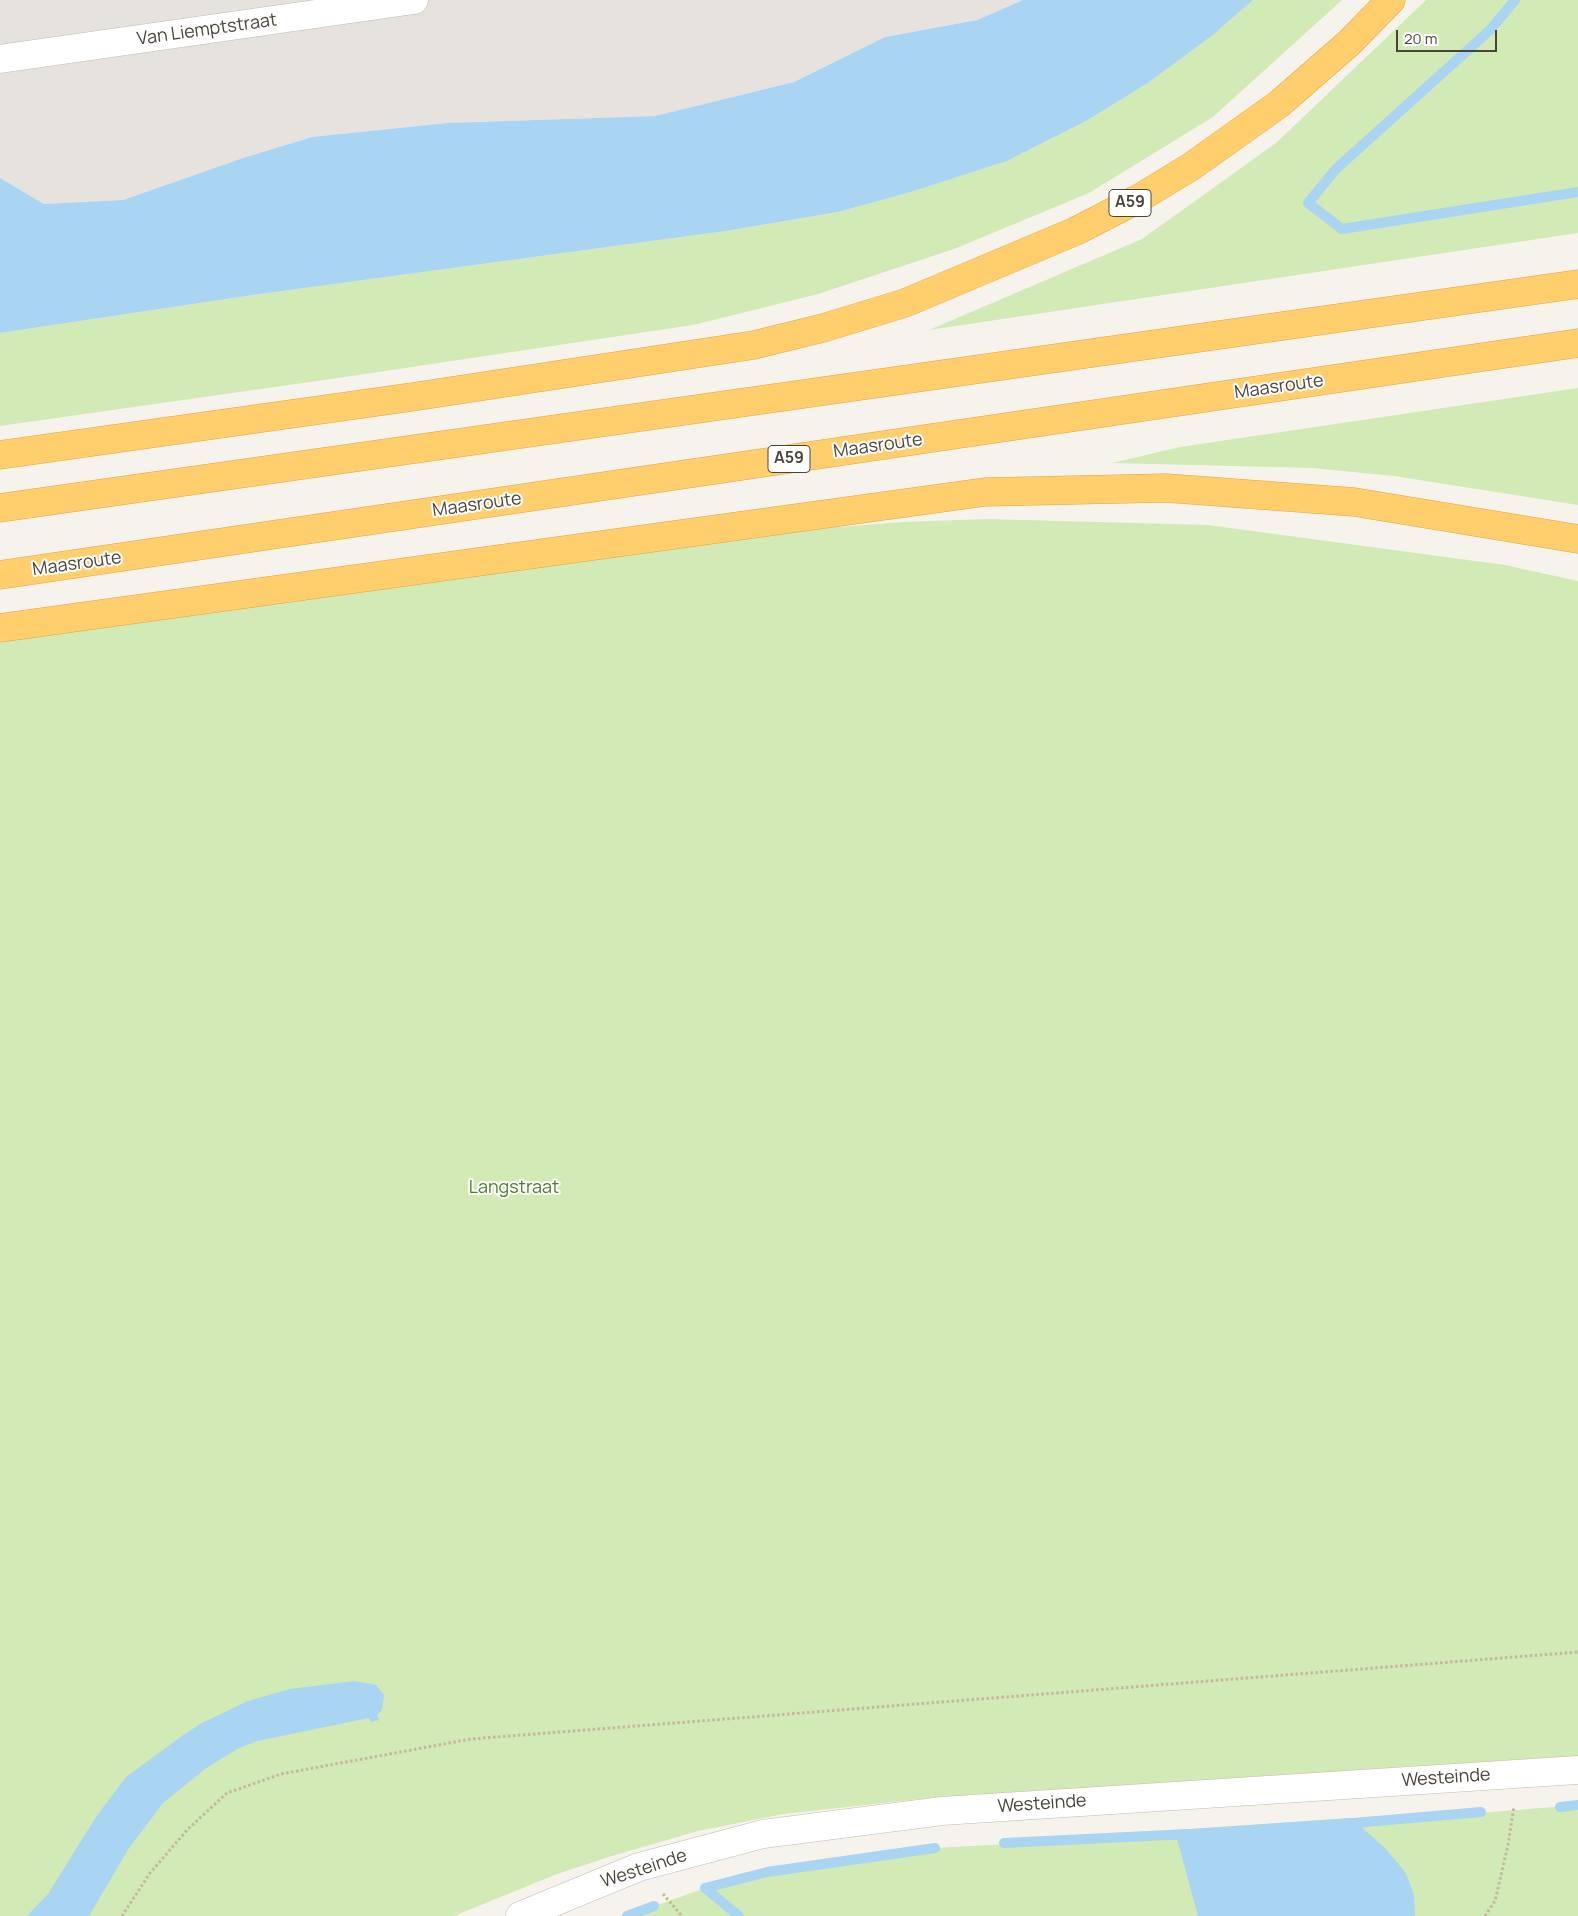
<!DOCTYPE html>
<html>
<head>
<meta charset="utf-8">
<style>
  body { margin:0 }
  #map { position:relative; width:1578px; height:1916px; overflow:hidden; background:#f6f3ec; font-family:Manrope,sans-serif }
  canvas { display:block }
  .scale { position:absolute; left:1396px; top:30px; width:101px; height:22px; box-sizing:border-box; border:2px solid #4b4439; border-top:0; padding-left:6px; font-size:15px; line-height:18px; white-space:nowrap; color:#4b4439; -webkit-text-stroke:4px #fff; paint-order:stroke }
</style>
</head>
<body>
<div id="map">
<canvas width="1578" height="1916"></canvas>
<div class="scale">20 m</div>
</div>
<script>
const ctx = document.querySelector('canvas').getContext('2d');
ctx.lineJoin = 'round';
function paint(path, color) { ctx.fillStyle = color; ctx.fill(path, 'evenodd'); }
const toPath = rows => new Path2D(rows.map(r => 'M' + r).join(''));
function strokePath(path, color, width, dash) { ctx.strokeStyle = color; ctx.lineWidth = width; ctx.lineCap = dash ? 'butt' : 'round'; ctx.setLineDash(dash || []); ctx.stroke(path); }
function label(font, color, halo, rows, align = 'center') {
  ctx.font = font + ' Manrope,sans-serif'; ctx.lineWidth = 4; ctx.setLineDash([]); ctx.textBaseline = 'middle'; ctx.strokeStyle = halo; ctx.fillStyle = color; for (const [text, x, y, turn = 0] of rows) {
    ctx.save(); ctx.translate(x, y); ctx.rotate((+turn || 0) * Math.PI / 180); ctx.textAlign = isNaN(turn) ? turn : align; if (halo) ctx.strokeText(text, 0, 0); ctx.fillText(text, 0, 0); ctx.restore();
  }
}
paint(toPath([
  [0,0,1023,0,977,20,885,37,794,82,655,116,447,123,312,137,243,158,123,200,44,204,0,178]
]), '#e6e2dd');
paint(toPath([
  [1253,0,1342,0,1213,117,1089,193,954,249,818,294,693,325,338,378,0,426,0,333,253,295,726,231,838,212,911,192,1007,161,1086,121,1148,83,1213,35],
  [1426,0,1578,0,1578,233,929,330,1142,239,1276,143],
  [1578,388,1578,505,1394,476,1312,468,1112,463,1180,447],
  [987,519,1208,525,1505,565,1578,581,1578,1759,937,1797,784,1814,698,1831,612,1856,557,1874,454,1916,0,1916,0,633,814,529,903,522],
  [1578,1805,1578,1916,627,1916,705,1888,767,1872,935,1848,1175,1835,1176,1830,1351,1818,1355,1823]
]), '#d2eab5');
paint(toPath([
  [1023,0,1253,0,1213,35,1148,83,1086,121,1007,161,911,192,838,212,726,231,253,295,0,333,0,178,44,204,123,200,243,158,312,137,447,123,655,116,794,82,885,37,977,20],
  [355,1681,376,1685,384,1695,382,1710,377,1715,379,1720,371,1722,369,1718,257,1741,237,1749,205,1769,163,1803,129,1848,89,1916,27,1916,48,1894,96,1817,126,1777,182,1736,200,1724,248,1701,290,1689],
  [1351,1818,1385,1848,1406,1873,1414,1895,1415,1916,1198,1916,1176,1835,1176,1830]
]), '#a9d4f2');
strokePath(toPath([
  [1515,0,1490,30,1336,169,1308,203,1342,229,1578,192],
  [1560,1807,1578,1805],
  [1342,1824,1481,1812],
  [1004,1843,1189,1834],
  [705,1888,767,1872,935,1848],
  [705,1888,739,1916],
  [627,1916,654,1906]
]), '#a9d4f2', 10);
const minor = toPath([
  [0,59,414,0],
  [520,1916,639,1867,763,1834,942,1811,1578,1770]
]);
const highway = toPath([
  [0,455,412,397,754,345,823,328,905,303,1076,231,1138,199,1192,166,1279,104,1349,43,1391,0],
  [0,508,1578,284],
  [0,575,1578,343],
  [0,628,985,492,1166,488,1354,502,1578,539]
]);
strokePath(minor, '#c2bbae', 29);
strokePath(highway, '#e0a43c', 29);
strokePath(toPath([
  [663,1894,682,1916],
  [122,1916,150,1873,188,1829,227,1793,281,1774,471,1739,1578,1652],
  [1485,1916,1495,1901,1508,1845,1514,1806]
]), '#c4b79f', 3, [2.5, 2.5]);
strokePath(minor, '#fff', 28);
strokePath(highway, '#ffcf6e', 28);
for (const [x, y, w] of [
  [1130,203,42],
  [789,459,42]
]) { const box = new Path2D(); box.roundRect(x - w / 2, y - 13.5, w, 27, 4); ctx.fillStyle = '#fff'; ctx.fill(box); strokePath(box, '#4b4439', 1); }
label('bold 16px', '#4b4439', null, [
  ["A59",1130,203],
  ["A59",789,459]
]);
label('18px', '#4b4439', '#fff', [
  ["Van Liemptstraat",207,30,-8],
  ["Maasroute",1279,387,-8],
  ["Maasroute",878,446,-8],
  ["Maasroute",477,505,-8],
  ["Maasroute",77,564,-8],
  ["Westeinde",1446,1778,-4],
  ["Westeinde",1042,1804,-4],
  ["Westeinde",644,1869,-18]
]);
label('18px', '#4a7f2a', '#fff', [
  ["Langstraat",514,1188]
]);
</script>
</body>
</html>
